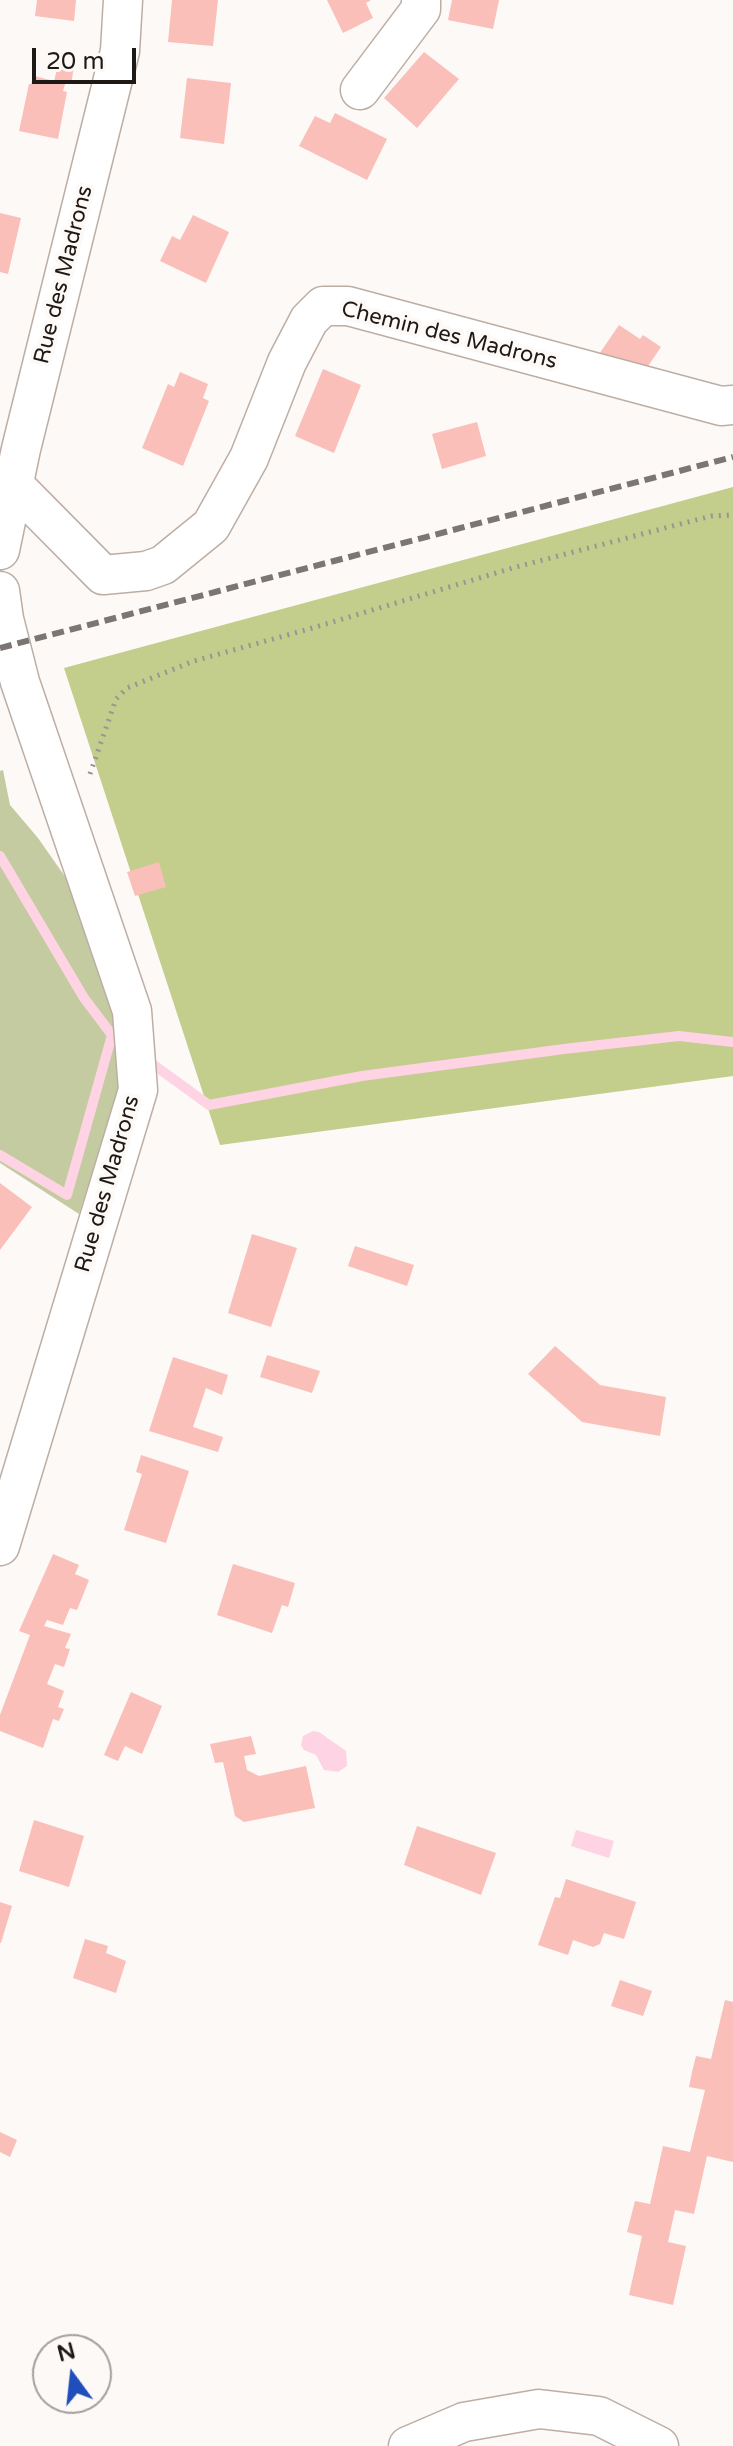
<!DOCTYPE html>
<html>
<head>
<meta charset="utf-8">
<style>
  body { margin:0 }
  #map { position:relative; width:733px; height:2446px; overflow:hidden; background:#fdf9f7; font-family:"Varela Round",sans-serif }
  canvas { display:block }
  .north { position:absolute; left:32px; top:2334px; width:80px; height:80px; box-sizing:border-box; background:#fdf9f7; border:2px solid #a49f9d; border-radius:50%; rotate:345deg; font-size:22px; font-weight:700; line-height:32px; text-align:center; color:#1f1916 }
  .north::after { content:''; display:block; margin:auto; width:28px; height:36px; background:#204ebb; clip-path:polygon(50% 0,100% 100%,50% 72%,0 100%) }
  .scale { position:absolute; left:32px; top:48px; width:104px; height:36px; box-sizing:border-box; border:4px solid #1f1916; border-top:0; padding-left:10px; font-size:24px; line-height:28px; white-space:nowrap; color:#1f1916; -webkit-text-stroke:6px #fdf9f7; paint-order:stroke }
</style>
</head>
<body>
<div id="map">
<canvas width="733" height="2446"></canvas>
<div class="north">N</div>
<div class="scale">20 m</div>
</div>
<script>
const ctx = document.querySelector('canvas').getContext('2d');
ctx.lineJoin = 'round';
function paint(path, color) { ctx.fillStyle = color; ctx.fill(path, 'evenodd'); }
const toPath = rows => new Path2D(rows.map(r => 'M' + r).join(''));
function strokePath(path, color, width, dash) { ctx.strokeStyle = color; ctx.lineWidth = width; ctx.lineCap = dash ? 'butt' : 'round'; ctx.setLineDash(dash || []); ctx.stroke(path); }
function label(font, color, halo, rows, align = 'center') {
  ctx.font = font + ' "Varela Round",sans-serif'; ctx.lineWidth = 8; ctx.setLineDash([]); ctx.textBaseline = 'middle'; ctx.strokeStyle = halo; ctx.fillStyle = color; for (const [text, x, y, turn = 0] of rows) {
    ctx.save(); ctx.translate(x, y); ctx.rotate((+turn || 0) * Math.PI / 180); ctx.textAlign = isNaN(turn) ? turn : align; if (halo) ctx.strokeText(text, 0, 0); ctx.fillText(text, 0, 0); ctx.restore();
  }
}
paint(toPath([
  [3,770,10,805,38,838,85,905,113,982,124,1072,79,1214,0,1163,0,771]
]), '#c4cba1');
paint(toPath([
  [733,487,733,1076,220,1145,64,668]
]), '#c3cd8c');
paint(toPath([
  [313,1731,319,1732,346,1751,347,1766,338,1772,324,1770,316,1755,304,1750,301,1745,303,1736],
  [576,1830,614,1841,609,1858,571,1846]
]), '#fed3e3');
strokePath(toPath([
  [0,856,84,998,112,1035,124,1044],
  [147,1060,209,1105,362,1076,564,1049,679,1036,733,1042],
  [0,1155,67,1195,112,1035]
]), '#fed3e3', 10);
paint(toPath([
  [37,0,76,0,74,21,35,16],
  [172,0,218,0,213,46,168,42],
  [327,0,371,0,366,3,373,18,343,33],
  [452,0,499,0,493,29,448,20],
  [424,52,459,79,417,128,384,98],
  [59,62,74,67,71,84,65,84,63,91,67,92,58,139,19,131,29,84,31,84,34,76,54,81],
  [187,78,231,83,224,144,180,138],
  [335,113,387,139,367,180,299,146,315,116,330,123],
  [0,213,21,218,8,274,0,272],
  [193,215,229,232,206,283,160,261,172,236,180,240],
  [619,325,640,339,643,335,661,347,644,372,595,360],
  [323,369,361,385,334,453,295,436],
  [180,372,208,384,203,398,209,401,183,466,142,448,168,384,174,387],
  [477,422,486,456,442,469,432,434],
  [159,862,166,887,135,896,127,872],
  [0,1183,32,1207,0,1250],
  [252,1234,297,1248,271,1327,228,1313],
  [355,1246,414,1265,407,1286,348,1266],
  [555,1346,600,1385,666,1397,660,1436,582,1422,528,1374],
  [267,1355,320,1371,312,1393,260,1377],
  [173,1357,228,1375,222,1395,206,1388,193,1427,223,1437,218,1452,149,1431],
  [141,1455,189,1471,166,1543,124,1530,142,1474,136,1472],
  [53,1554,79,1565,75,1574,89,1580,77,1610,70,1608,63,1625,47,1620,44,1626,71,1634,65,1648,70,1649,64,1667,55,1664,47,1684,64,1691,58,1707,64,1709,59,1721,53,1719,43,1748,0,1731,0,1715,30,1635,19,1631],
  [233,1564,295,1583,288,1607,282,1605,272,1633,217,1615],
  [131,1692,162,1706,142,1754,125,1746,118,1761,104,1755],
  [251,1736,256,1754,244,1756,247,1770,259,1776,306,1766,315,1808,244,1822,235,1816,223,1762,215,1763,210,1744],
  [34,1820,84,1836,69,1887,19,1871],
  [417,1826,496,1853,481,1895,404,1865],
  [566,1879,636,1902,624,1939,604,1933,600,1944,593,1947,573,1940,568,1955,538,1945,555,1897,560,1898],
  [0,1902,12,1906,1,1943,0,1943],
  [85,1939,108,1946,106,1953,126,1961,116,1993,73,1978],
  [620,1980,652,1991,643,2016,611,2006],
  [725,2000,733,2002,733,2162,707,2156,694,2214,675,2210,668,2242,686,2246,673,2305,629,2295,642,2236,627,2232,635,2201,650,2204,663,2146,690,2152,705,2090,689,2087,692,2072,696,2056,711,2059],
  [0,2132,17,2140,10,2157,0,2152]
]), '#fabfb9');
const minor = toPath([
  [360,90,421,9,421,0],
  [13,484,103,575,146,571,163,565,211,526,249,458,287,362,309,320,323,306,348,306,721,406,733,405],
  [0,550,21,449,120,51,123,0],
  [0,591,4,619,20,682,132,1011,138,1090,0,1546],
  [408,2446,464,2422,539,2409,599,2416,659,2446]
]);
strokePath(minor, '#bdaea4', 41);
strokePath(toPath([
  [90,774,116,699,127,688,194,661,309,629,516,567,711,516,733,515]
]), '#9a9593', 5, [2, 6]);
strokePath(minor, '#fff', 38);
strokePath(toPath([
  [0,648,733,457]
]), '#7b7573', 6, [12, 6]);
label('22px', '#1f1916', '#fdf9f7', [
  ["Rue des Madrons",64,275,-76],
  ["Chemin des Madrons",449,336,14],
  ["Rue des Madrons",108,1184,-74]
]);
</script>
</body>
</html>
